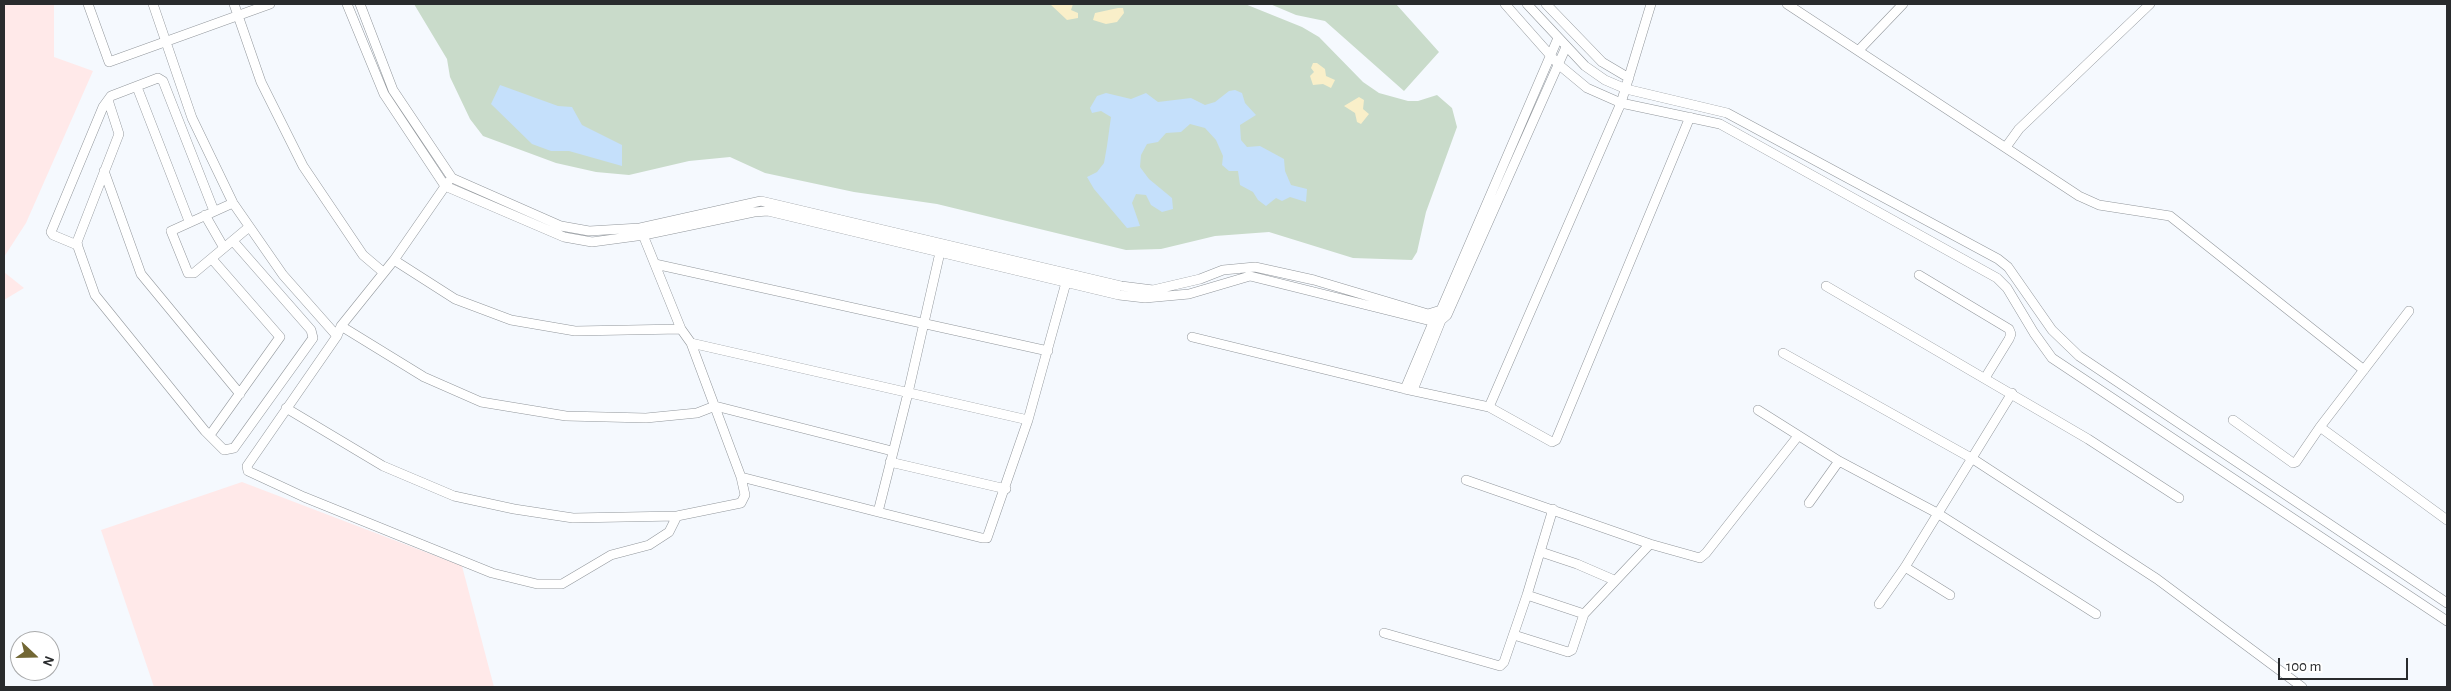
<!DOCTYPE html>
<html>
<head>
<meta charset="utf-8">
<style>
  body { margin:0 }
  #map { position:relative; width:2451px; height:691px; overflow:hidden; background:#f5f9fe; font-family:"Alegreya Sans",sans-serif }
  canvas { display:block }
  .frame { position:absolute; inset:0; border:5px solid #292b2d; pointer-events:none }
  .north { position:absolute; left:10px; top:631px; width:50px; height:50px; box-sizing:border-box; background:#fff; border:1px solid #a9aaab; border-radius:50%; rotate:111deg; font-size:14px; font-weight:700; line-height:20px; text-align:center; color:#292b2d }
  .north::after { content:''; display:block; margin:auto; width:18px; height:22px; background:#726734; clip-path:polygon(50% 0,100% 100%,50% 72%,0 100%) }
  .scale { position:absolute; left:2278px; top:658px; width:130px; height:22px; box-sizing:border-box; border:2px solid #292b2d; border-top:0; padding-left:6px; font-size:15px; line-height:18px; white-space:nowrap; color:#292b2d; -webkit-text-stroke:4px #fff; paint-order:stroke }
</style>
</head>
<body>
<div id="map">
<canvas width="2451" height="691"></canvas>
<div class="frame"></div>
<div class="north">N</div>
<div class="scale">100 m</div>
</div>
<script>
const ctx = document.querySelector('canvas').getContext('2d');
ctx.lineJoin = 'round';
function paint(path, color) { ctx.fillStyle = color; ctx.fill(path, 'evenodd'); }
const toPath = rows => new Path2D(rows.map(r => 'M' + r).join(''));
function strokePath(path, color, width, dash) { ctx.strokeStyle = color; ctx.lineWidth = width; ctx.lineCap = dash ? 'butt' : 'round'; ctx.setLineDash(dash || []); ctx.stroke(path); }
paint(toPath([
  [4,4,54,4,54,57,93,71,26,223,4,257],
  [4,272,24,288,4,300],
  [242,482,462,566,494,687,154,687,101,530]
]), '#ffe9e9');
paint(toPath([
  [414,4,1245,4,1302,27,1319,37,1363,82,1379,93,1408,101,1418,101,1437,95,1452,108,1457,127,1426,212,1417,252,1412,260,1353,258,1269,232,1215,236,1161,249,1126,250,937,204,854,192,765,173,730,157,689,161,629,175,596,172,556,163,483,136,470,119,450,77,447,59],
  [1270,4,1396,4,1439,52,1404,91,1325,21,1296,15]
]), '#c9dbca');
paint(toPath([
  [1050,4,1073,4,1071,10,1078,13,1078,18,1067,20],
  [1118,8,1123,8,1124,13,1117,22,1106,24,1093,20,1095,13],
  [1313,63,1317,63,1325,69,1326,76,1335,80,1331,88,1323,84,1313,85,1310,76,1314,72,1311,68],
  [1359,97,1364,100,1363,109,1369,114,1361,124,1357,122,1355,113,1344,106]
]), '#f9efc9');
paint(toPath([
  [500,85,558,106,572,107,582,125,622,145,622,166,569,151,551,151,532,144,491,104],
  [1235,90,1242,93,1245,103,1256,115,1240,125,1241,140,1247,147,1260,146,1284,159,1285,171,1291,185,1307,189,1306,202,1290,197,1282,201,1276,198,1266,206,1258,200,1253,192,1240,185,1238,171,1229,171,1222,165,1223,156,1216,140,1205,128,1190,124,1181,132,1166,133,1158,142,1147,144,1141,155,1140,167,1149,179,1172,198,1173,209,1162,212,1151,205,1146,195,1136,194,1132,203,1140,226,1127,228,1094,189,1087,177,1097,172,1104,163,1107,146,1111,117,1101,111,1092,113,1090,108,1097,96,1106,93,1131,99,1146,93,1158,102,1191,98,1205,105,1215,102,1229,91]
]), '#c5e0fb');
const street = toPath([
  [88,4,109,62,270,4],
  [153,4,192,118,233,203,283,275,337,336],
  [234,4,261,82,303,166,363,255,383,272],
  [347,4,384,94,445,186,564,237,592,242,644,235,754,212,768,211,1119,295,1145,298,1189,294,1250,276,1435,322,1439,322,1447,315,1566,47],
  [360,4,393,90,452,178,561,226,589,231,640,228,761,201,1121,286,1153,290,1200,279,1223,270,1255,267,1314,280,1428,314,1441,310,1558,38],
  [1505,4,1558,64,1587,88,1621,103,1720,124,1997,278,2007,288,2034,333,2052,358,2447,621],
  [1527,4,1585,66,1605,80,1626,89,1727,113,1998,259,2008,267,2052,330,2079,356,2447,603],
  [1546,4,1602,62,1629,78],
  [1787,4,2079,196,2099,205,2170,216,2364,370],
  [1859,50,1903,4],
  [137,87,189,221],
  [108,100,119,134,77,242,78,247,95,295,205,431,224,450,234,448,313,338,311,330,233,241],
  [2006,147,2019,129,2150,4],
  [104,171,141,274,240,394],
  [448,182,394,260,341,326,337,336,247,466,248,471,304,497,492,573,537,584,562,584,611,555,649,545,669,532,677,516],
  [233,203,171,231,188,273,194,273,249,227],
  [205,215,224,248],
  [77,245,53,235,51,232,103,107,111,96,158,78,163,81,214,211],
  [394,260,455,299,511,320,575,331,681,329],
  [655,264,1048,351],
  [1919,275,2009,329,2011,334,2009,339,1985,378],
  [1826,286,2088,439,2179,498],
  [341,326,424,377,481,402,566,416,646,418,697,413,715,406,892,451],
  [1192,337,1405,389,1489,407,1552,442,1556,440,1690,117],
  [691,343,1028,420],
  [1783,353,1973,459,2157,579,2302,687],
  [1405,389,1435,318],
  [1413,390,1442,318],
  [1489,407,1621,103,1651,4],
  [286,408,383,466,454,496,514,509,573,518,677,516,741,503,745,495,741,477,691,343,681,329,641,230],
  [1758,410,1839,461,1937,513,2096,614],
  [2233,420,2293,463,2296,462,2320,427,2409,311],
  [2320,427,2447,520],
  [210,435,280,337,212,259],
  [890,462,1006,489],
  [741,477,878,512,982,538,987,538,1028,420,1067,279],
  [1466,480,1650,544,1700,558,1706,553,1798,436],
  [1809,503,1839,461],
  [878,512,908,393,941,248],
  [1541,552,1577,564,1614,580],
  [1905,567,1950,595],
  [1527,595,1584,614],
  [1879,604,1905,567,2012,393],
  [1384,633,1500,666,1504,662,1527,595,1553,509],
  [1514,635,1568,652,1572,650,1584,614,1650,544]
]);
strokePath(street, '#92979c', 10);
strokePath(street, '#fff', 9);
</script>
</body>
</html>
